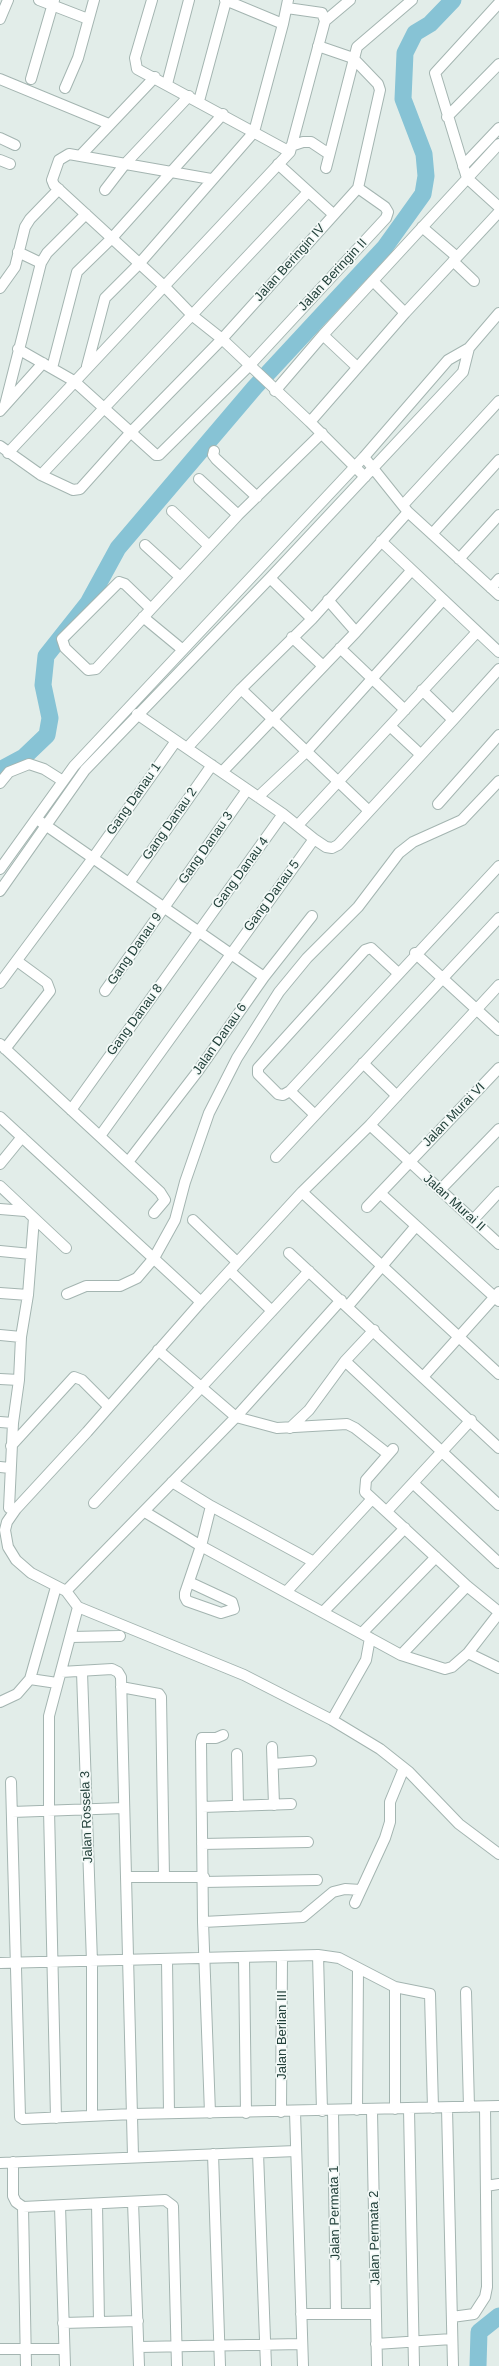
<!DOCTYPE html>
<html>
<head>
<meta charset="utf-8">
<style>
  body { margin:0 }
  canvas { display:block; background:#e2ede9 }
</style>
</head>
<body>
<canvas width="499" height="2366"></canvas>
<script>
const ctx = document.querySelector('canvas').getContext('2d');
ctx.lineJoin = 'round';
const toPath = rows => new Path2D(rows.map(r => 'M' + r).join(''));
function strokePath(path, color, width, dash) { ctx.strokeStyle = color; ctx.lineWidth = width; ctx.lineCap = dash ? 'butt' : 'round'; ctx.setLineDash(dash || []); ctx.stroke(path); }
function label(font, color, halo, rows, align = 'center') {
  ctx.font = font + ' Helvetica,sans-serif'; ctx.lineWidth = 3.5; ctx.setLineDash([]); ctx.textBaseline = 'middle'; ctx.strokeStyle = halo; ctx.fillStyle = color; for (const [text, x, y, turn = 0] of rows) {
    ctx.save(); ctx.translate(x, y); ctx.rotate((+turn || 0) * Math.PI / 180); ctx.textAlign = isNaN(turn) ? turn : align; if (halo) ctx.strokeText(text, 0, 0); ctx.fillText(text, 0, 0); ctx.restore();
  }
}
strokePath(toPath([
  [0,770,24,757,47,735,50,718,43,685,46,656,88,603,118,548,255,387,385,247,423,194,426,176,424,154,403,99,405,53,415,33,430,24,453,0],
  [478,2366,479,2332,499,2316]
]), '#87c3d5', 17);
const minor = toPath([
  [39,0,88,19],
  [152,0,135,58,137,69,290,152],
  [225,0,283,24],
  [499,3,435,73,467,178,499,207],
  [0,19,8,0],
  [325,21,350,0],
  [0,79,109,124],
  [31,79,54,0],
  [167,84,189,0],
  [65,88,78,58,94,0],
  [199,101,226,1],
  [447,117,499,64],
  [0,138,15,145],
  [291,146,303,142,311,142,329,154],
  [80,156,155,77],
  [0,160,10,164],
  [278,164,333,214],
  [463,166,499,128],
  [326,168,357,47,412,0],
  [211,179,69,154,59,160,52,180,54,185,165,287,193,316,222,339,310,422,365,477],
  [105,190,125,164,189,96],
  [422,227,457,257],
  [18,252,41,263],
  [453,261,474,281],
  [373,281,405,313],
  [0,288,15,267,25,227,30,219,59,189],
  [323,335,357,367],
  [18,349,74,381,156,455,159,455,249,366,386,218,388,212,385,207,358,188],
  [87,366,105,298,139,264,254,132,283,24,288,0],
  [52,368,77,272,112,238,223,114],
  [275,391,323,335,499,144],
  [5,405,41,263,47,253,86,214],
  [0,411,43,363],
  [310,422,405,313,499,212],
  [0,446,41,475,73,490,80,489,131,432,222,339,358,188,380,90,378,84,353,58,318,46],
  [214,451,213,455,216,459,257,497],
  [8,453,290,152,325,21,322,13,287,8],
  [364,457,408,512,499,595],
  [41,475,308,192],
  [199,479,238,515],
  [403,505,499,401],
  [172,511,209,546],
  [432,534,499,460],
  [381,541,499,652],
  [145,545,179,576],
  [459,559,499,515],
  [270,578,312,619],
  [119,582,125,584,151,609,96,669,88,670,65,648,62,639,119,582],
  [491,588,499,579],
  [328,600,356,632],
  [151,609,238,515,322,433],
  [143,617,183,650],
  [292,637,323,666],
  [340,648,405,710],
  [241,689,368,810],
  [422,690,453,720],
  [137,714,283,814,314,839,326,847,332,848,338,845,453,720,499,669],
  [390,726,420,754],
  [187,748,241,689,312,619,408,512],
  [222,772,356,632,411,571],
  [0,783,9,772,29,764,44,769,63,781],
  [258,797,307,751,443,600],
  [438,804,499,735],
  [41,822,264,977],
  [298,825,477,632],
  [0,869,74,766,364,457,448,360,469,348,499,313],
  [129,883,212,765],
  [0,891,85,770,270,578,463,372,469,348],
  [415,953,499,1030],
  [398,973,371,948,365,950,258,1068,258,1074,278,1094,283,1095,290,1091,499,866],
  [0,983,93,858,176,741],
  [499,985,370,1125,302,1192,201,1302,87,1432,16,1509,7,1522,5,1530,8,1547,16,1560,31,1573,66,1591,78,1607,244,1675,332,1720,380,1749,409,1772,459,1824,499,1854],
  [105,991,247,790],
  [0,1044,160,1192,165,1200,154,1213],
  [5,1049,50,991,47,983,17,961],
  [363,1063,397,1096],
  [290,1091,314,1114],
  [71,1110,283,814],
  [0,1117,201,1302],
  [370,1125,499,1244],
  [100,1136,314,839],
  [276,1157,499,918],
  [128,1162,198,1071,264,977,312,916],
  [0,1164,22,1137],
  [0,1186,66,1248],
  [440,1190,499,1129],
  [302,1192,499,1374],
  [380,1193,499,1301],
  [367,1207,499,1068],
  [0,1209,25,1211],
  [193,1220,237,1262],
  [473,1220,499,1192],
  [0,1251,31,1254],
  [289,1253,499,1448],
  [230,1271,272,1311],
  [0,1293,28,1295],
  [67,1294,86,1286,120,1286,137,1278,154,1258,175,1220,185,1182,209,1113,237,1058,279,992,307,958,358,907,399,853,413,842,462,820,499,781],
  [348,1306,416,1226],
  [0,1335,21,1337],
  [158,1350,236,1417,277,1428,347,1424,355,1428,388,1454],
  [345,1361,499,1505],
  [423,1377,499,1292],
  [0,1379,19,1380],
  [0,1422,13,1423],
  [290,1428,309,1410,345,1361,374,1330],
  [11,1446,74,1377,82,1380,108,1406],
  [393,1449,366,1480,365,1492,467,1586,499,1612],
  [0,1467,10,1468],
  [172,1482,211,1506],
  [414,1484,499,1563],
  [94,1503,309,1271],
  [9,1508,13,1423,19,1380,21,1337,28,1295,34,1218],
  [387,1511,471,1420],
  [145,1512,201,1546,401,1655,445,1669,452,1667,468,1653,499,1613],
  [189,1582,232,1602,234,1609,221,1613,187,1601,185,1597,185,1593,201,1546,211,1506,314,1562],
  [66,1591,236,1417,341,1300],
  [287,1591,372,1499],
  [323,1612,405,1528],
  [362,1633,436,1557],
  [71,1637,120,1636],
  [468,1653,499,1668],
  [401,1655,467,1586],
  [61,1672,112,1669,118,1672,121,1677,133,2156],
  [82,1672,92,1962,92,2115],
  [30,1679,57,1683],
  [121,1687,159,1694,161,1697,164,1877],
  [0,1702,17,1694,30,1679,56,1587],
  [332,1720,366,1660,370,1638],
  [272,1747,274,1805],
  [237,1754,238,1806],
  [273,1764,311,1761],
  [11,1782,20,2117,23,2119,133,2114,499,2106],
  [202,1807,291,1804],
  [12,1812,124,1808],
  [202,1844,308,1842],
  [126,1877,204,1877],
  [203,1882,317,1880],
  [355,1903,385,1838,390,1822,390,1802,404,1768],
  [203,1922,303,1917,333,1892,345,1889,361,1890],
  [318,1955,339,1958,395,1987,430,1994,433,2108],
  [244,1958,246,2113],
  [167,1960,169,2113],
  [0,1963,318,1955,322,2111],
  [395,1987,395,2109],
  [466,1992,469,2107],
  [447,2108,453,2366],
  [409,2109,414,2366],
  [357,2110,358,1969],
  [333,2111,336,2314],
  [372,2111,377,2366],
  [281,2112,282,1957],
  [295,2112,303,2366],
  [210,2113,203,1922,201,1742,202,1738,216,1738,223,1735],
  [56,2118,49,1810,49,1716,78,1607],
  [258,2153,266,2366],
  [213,2154,220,2366],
  [13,2162,13,2196,16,2202,23,2207],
  [0,2163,296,2151],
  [486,2186,499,2184],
  [133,2202,139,2366],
  [97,2204,99,2322],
  [60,2206,65,2366],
  [301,2314,376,2314],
  [452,2317,474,2314,485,2297,487,2287,485,2107],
  [63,2323,138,2321],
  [376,2344,452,2339],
  [139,2347,302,2344],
  [0,2349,64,2349],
  [26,2366,23,2207,165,2200,173,2206,177,2366]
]);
strokePath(minor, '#a4b5b1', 12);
strokePath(minor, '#fff', 10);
label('13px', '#213f39', '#f3f9f7', [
  ["Jalan Beringin IV",290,263,-48],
  ["Jalan Beringin II",333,275,-47],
  ["Gang Danau 1",134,799,-55],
  ["Gang Danau 2",170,824,-55],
  ["Gang Danau 3",206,848,-55],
  ["Gang Danau 4",241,873,-54],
  ["Gang Danau 5",272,896,-54],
  ["Gang Danau 9",135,949,-55],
  ["Gang Danau 8",135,1020,-54],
  ["Jalan Danau 6",220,1039,-55],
  ["Jalan Murai VI",454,1115,-46],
  ["Jalan Murai II",454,1203,42],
  ["Jalan Rossela 3",87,1817,-92],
  ["Jalan Berlian III",282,2035,-90],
  ["Jalan Permata 1",335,2213,-91],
  ["Jalan Permata 2",375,2238,-91]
]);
</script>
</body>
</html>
